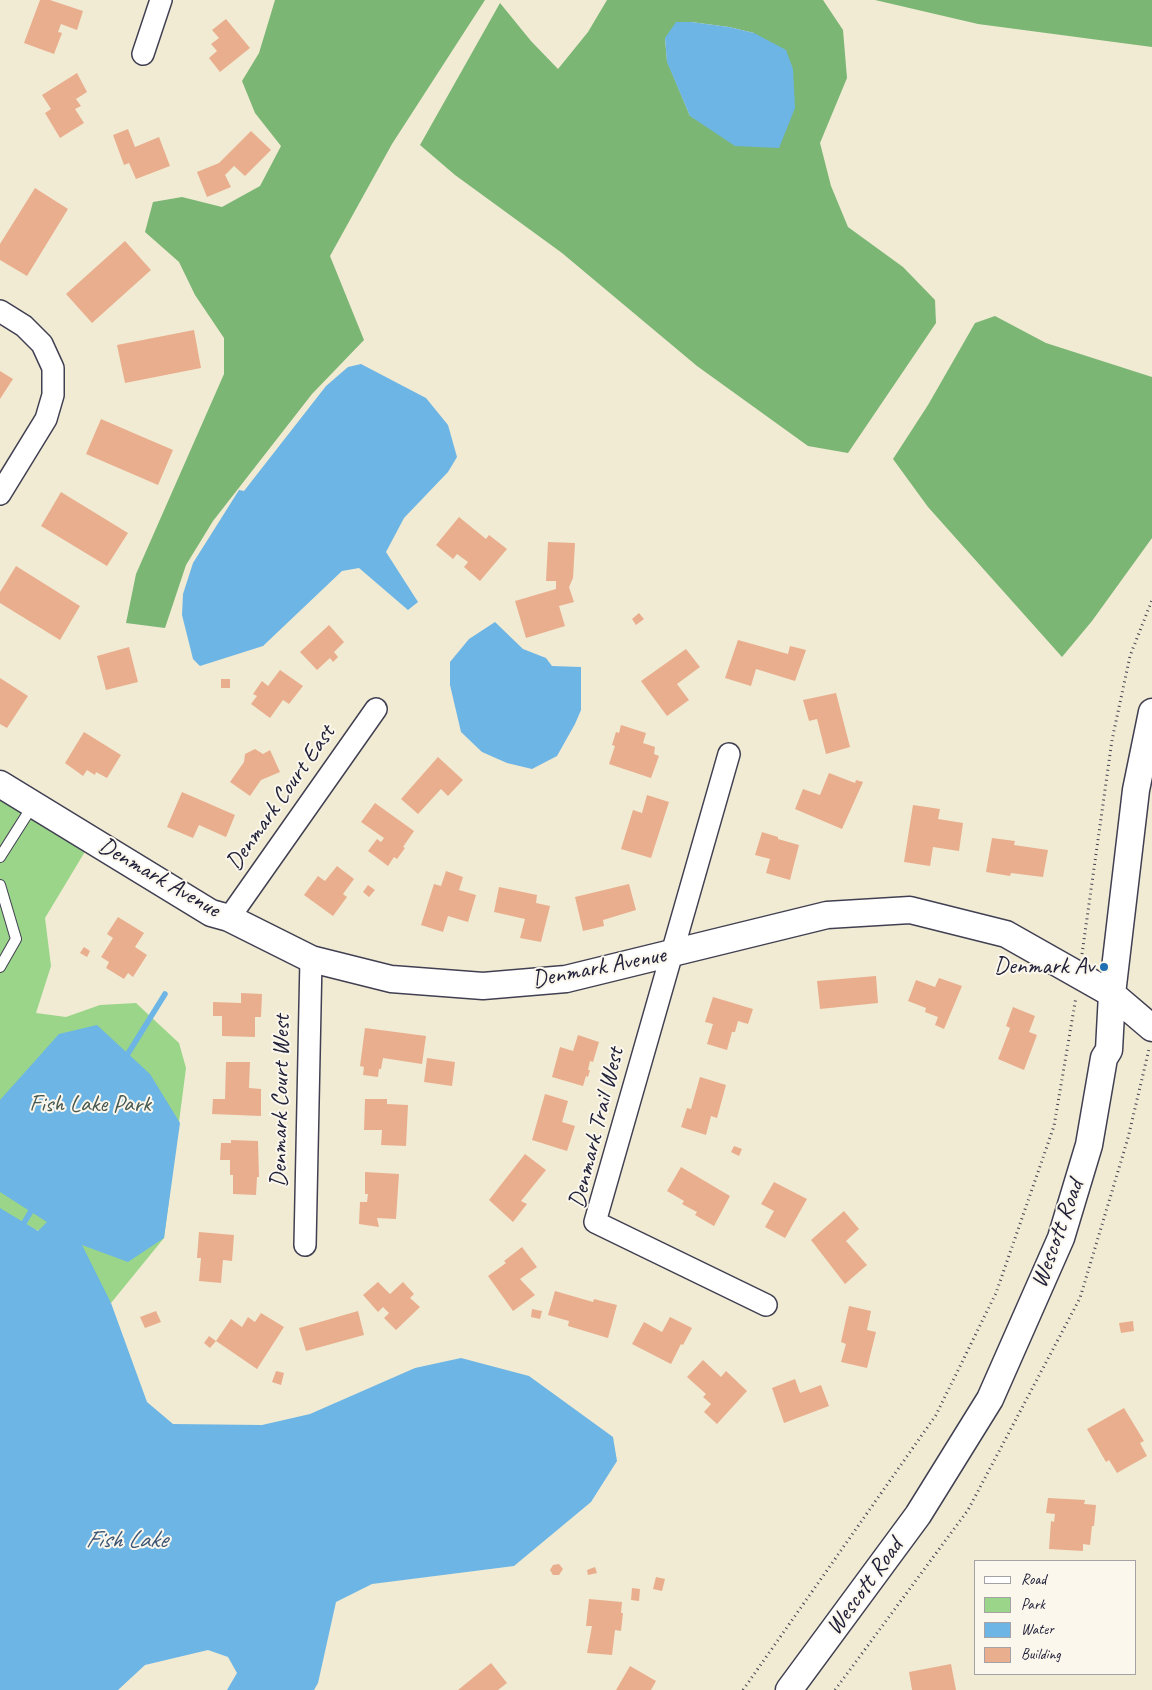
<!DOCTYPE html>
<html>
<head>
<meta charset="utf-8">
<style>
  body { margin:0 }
  #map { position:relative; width:1152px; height:1690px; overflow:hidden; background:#f1ebd3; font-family:Caveat,sans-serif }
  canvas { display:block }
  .legend { position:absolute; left:974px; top:1560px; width:162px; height:115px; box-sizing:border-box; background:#fbf7ec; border:1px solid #a4a2a5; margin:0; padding:6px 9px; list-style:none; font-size:15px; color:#22223b }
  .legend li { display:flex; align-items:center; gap:10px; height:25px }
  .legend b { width:25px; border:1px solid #a4a2a5 }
</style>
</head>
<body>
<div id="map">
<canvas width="1152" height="1690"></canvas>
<ul class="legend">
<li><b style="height:6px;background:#fff"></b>Road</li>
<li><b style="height:14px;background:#9ad589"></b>Park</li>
<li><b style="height:14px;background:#6db5e5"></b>Water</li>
<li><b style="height:14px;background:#e9ae8e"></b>Building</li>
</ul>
</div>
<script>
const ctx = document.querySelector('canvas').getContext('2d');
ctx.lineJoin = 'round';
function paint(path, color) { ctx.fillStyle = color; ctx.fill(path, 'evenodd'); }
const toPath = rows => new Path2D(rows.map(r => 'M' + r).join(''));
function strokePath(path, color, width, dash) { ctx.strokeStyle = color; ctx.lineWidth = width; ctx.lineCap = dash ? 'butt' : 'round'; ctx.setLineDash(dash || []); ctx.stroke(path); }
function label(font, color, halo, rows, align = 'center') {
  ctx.font = font + ' Caveat,sans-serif'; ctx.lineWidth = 4; ctx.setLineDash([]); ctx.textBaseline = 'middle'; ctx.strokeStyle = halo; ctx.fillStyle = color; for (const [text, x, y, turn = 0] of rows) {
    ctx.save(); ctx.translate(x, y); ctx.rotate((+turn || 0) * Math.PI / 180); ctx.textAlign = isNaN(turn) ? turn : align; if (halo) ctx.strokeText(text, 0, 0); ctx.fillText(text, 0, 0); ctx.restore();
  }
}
paint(toPath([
  [0,794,92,840,45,918,51,966,36,1013,66,1017,100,1005,136,1003,179,1043,186,1068,164,1238,111,1303,39,1231,0,1215]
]), '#9ad589');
paint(toPath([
  [275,0,485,0,392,144,330,256,364,340,312,394,213,521,186,565,165,628,126,623,136,574,224,374,224,338,195,295,179,262,145,232,153,202,182,197,222,207,260,186,281,146,255,113,242,81,259,53],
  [607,0,823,0,843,30,847,78,820,143,831,186,848,227,903,267,935,300,936,323,848,453,808,446,697,366,562,253,455,175,420,145,500,3,531,41,558,69,588,32],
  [691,22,729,27,754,33,690,116,667,61,665,38],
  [875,0,1152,0,1152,47,978,24],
  [995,316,1046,343,1152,377,1152,538,1092,621,1062,657,928,507,893,459,928,405,975,323]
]), '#7bb675');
paint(toPath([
  [676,22,691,22,729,27,754,33,786,50,793,69,795,108,779,148,735,146,690,116,667,62,665,38],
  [361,364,426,398,448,425,457,457,448,472,404,518,386,552,418,602,408,610,359,568,342,571,263,646,200,666,193,659,182,615,183,594,193,563,239,490,244,491,326,386,348,367],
  [495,622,523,649,546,658,552,666,581,667,581,710,575,724,557,756,532,769,507,763,482,752,461,732,450,685,450,662,469,639],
  [97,1025,150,1074,180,1123,164,1238,128,1262,82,1245,111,1303,147,1402,173,1424,262,1425,310,1414,415,1368,461,1358,529,1376,613,1437,617,1461,591,1502,514,1566,372,1584,336,1602,318,1683,314,1690,227,1690,237,1673,228,1657,208,1650,145,1665,118,1690,0,1690,0,1208,38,1231,47,1222,0,1192,0,1100,59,1034]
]), '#6db5e5');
strokePath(toPath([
  [124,1060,165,994],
  [21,1228,34,1206]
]), '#6db5e5', 5.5);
paint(toPath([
  [40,0,50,0,83,11,77,30,61,24,58,32,62,33,54,54,24,43],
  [226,19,250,48,220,72,209,58,217,51,211,44,219,38,212,30],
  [77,73,87,92,76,99,81,106,75,109,84,123,60,138,45,113,51,109,42,95],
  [128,129,135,147,159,137,170,166,136,179,129,163,124,165,113,135],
  [251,131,271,150,245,176,234,166,225,175,231,187,207,197,197,172,219,163],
  [35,188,68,209,27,276,0,260,0,244],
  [125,241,151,270,92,323,66,294],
  [194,330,201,368,125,383,117,345],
  [0,371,13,379,0,399],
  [101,419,173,450,158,485,86,454],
  [61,492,128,533,107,566,41,526],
  [459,517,486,539,489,535,507,549,480,581,464,567,468,562,457,554,453,559,436,545],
  [548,542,575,543,573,578,569,587,574,602,559,606,565,626,526,638,515,601,556,589,556,581,546,581],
  [16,566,80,606,60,640,0,603,0,592],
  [639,613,644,619,636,625,632,619],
  [329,625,344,642,334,652,338,657,333,662,330,658,317,670,300,652],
  [738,640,788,654,790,646,806,650,795,681,756,669,751,686,725,678],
  [129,647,138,682,106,690,97,656],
  [686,649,700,667,677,684,689,700,667,716,641,681],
  [280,670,303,686,289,704,283,700,270,718,251,704,257,696,253,694,262,681,268,686],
  [0,678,28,696,7,728,0,724],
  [221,679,230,679,230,688,221,688],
  [836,693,850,747,826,754,817,719,809,721,803,700],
  [621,725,646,733,643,743,655,747,654,754,659,756,651,778,609,764,615,746,612,745,616,732,619,733],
  [84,732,121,755,107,778,96,772,95,775,87,770,83,776,65,763],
  [255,749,263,754,270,750,280,772,261,780,250,796,230,782,244,762,245,754],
  [438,757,463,780,448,796,441,789,418,814,401,799],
  [829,773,855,783,856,780,863,782,842,829,795,809,803,789,820,795],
  [182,792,235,815,226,837,199,825,193,838,167,827],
  [647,795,669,802,651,858,621,849,633,810,642,813],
  [375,803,414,831,403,847,405,848,397,859,394,857,388,866,368,851,377,839,381,842,384,838,361,822],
  [913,805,940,809,938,819,963,823,959,851,933,847,930,866,904,862],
  [762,832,778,837,778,839,799,845,790,880,766,873,770,859,755,855],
  [992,838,1015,841,1014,845,1048,850,1043,877,1011,873,1010,876,986,872],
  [337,866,354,879,343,894,347,897,333,916,304,895,318,876,325,881],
  [446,871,463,877,459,890,476,895,468,922,448,916,443,932,421,925,434,884,441,886],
  [629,884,636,910,603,920,604,926,583,931,575,897],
  [368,885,375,890,369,897,363,892],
  [499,887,537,895,536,903,550,906,541,942,520,938,525,919,494,912],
  [118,917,144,933,135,947,147,955,133,977,128,973,124,979,106,968,109,962,101,957,113,938,107,934],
  [84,947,90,951,87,957,80,953],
  [876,976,878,1003,820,1009,817,981],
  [939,978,962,986,944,1029,935,1025,938,1017,925,1012,926,1008,908,1001,916,980,935,987],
  [241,993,262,994,261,1017,255,1017,255,1037,222,1036,222,1016,213,1016,213,1002,241,1003],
  [713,997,753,1009,748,1024,738,1021,735,1032,732,1032,727,1050,707,1044,713,1024,705,1022],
  [1013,1007,1035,1016,1029,1032,1037,1035,1024,1070,998,1059,1010,1028,1006,1026],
  [365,1028,426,1036,422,1064,383,1058,381,1069,379,1069,378,1077,363,1075,364,1067,360,1066],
  [578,1035,599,1042,593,1062,590,1061,588,1070,590,1070,588,1077,586,1076,583,1086,552,1077,560,1047,573,1051],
  [427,1058,455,1062,452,1086,424,1082],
  [226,1062,250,1062,249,1088,261,1089,261,1116,212,1114,213,1099,225,1099],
  [700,1077,726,1085,717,1118,711,1116,706,1135,681,1127,687,1108,691,1109],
  [545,1094,568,1101,562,1122,575,1126,567,1151,532,1140],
  [365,1099,387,1099,387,1104,408,1105,406,1146,381,1145,382,1130,364,1130],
  [231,1140,258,1141,259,1177,257,1177,256,1195,233,1194,233,1175,230,1175,230,1160,220,1160,221,1143,231,1143],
  [734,1146,742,1149,739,1156,731,1152],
  [525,1154,546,1170,521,1201,527,1204,513,1222,489,1200],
  [681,1167,730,1196,714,1226,695,1215,697,1212,682,1204,684,1201,667,1191],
  [365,1172,399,1174,396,1219,377,1218,379,1227,359,1224,360,1202,367,1202,368,1194,365,1194],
  [774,1182,807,1199,785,1238,765,1227,774,1211,761,1204],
  [844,1211,859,1229,846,1241,867,1265,845,1284,811,1240],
  [199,1232,234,1235,232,1261,223,1260,221,1283,199,1281,201,1258,197,1258],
  [522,1247,537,1267,520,1279,535,1295,513,1311,488,1276,506,1263,504,1261],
  [378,1282,390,1294,403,1282,414,1294,410,1298,420,1307,396,1330,384,1318,389,1313,383,1307,378,1312,363,1295],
  [555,1291,593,1302,594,1299,617,1305,608,1338,568,1326,569,1321,548,1315],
  [849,1306,871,1311,867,1330,876,1332,867,1368,841,1362,846,1344,841,1342],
  [532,1309,542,1311,540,1319,531,1317],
  [156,1311,161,1322,145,1328,140,1317],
  [358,1311,364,1335,306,1351,299,1328],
  [261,1313,284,1327,257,1369,216,1341,231,1319,242,1327,248,1317,255,1322],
  [670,1317,692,1328,683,1345,681,1344,671,1364,632,1344,644,1322,662,1332],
  [1133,1321,1134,1331,1121,1333,1119,1323],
  [209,1336,216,1341,210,1348,204,1343],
  [703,1360,721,1377,726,1371,747,1391,717,1424,704,1412,711,1404,703,1397,706,1394,687,1377],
  [276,1371,284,1373,281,1385,272,1382],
  [795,1379,800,1393,821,1385,829,1406,784,1423,772,1388],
  [1124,1408,1144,1441,1140,1443,1147,1456,1117,1473,1109,1460,1106,1462,1087,1429],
  [1048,1498,1085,1500,1084,1504,1096,1505,1094,1526,1092,1526,1090,1545,1083,1544,1083,1551,1049,1549,1051,1521,1054,1522,1055,1514,1046,1513],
  [559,1564,563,1569,559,1575,553,1575,550,1570,553,1565],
  [595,1567,597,1573,588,1575,587,1570],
  [656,1577,665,1579,662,1591,653,1589],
  [632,1588,640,1589,639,1601,631,1600],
  [589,1599,622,1602,621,1613,623,1613,621,1631,615,1630,612,1655,587,1653,592,1626,586,1626],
  [491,1663,507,1683,498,1690,458,1690],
  [951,1664,956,1690,912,1690,909,1672],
  [630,1666,656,1681,651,1690,616,1690]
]), '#e9ae8e');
const service = toPath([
  [0,857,33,805],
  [0,885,16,939,0,967]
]);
const minor = toPath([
  [143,54,161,0],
  [0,311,24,326,42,344,53,368,53,395,46,419,0,494],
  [729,754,595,1222,766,1305],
  [229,918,376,709],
  [305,1245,311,959]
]);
const tertiary = toPath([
  [0,784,211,913,229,918,311,959,391,979,483,986,566,979,827,915,910,910,1006,934,1112,994,1152,1028],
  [789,1690,918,1515,990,1399,1061,1238,1089,1145,1104,1058,1109,1050,1112,994,1136,790,1152,712]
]);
strokePath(service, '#414052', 12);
strokePath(minor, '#414052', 24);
strokePath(tertiary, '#414052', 29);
strokePath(toPath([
  [1082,954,1112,740,1130,656,1152,600],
  [743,1690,936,1415,996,1293,1054,1126,1076,997],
  [835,1690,968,1510,1080,1298,1128,1138,1149,1049]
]), '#414052', 3, [1, 4]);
strokePath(service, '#fff', 10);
strokePath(minor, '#fff', 21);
strokePath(tertiary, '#fff', 26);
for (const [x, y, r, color] of [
  [1104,967,5,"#1f6fb2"]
]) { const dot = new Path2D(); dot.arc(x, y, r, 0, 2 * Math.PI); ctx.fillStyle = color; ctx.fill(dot); strokePath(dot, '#fbf7ec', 2); }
label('24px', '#22223b', '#fbf7ec', [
  ["Denmark Court East",281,798,-55],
  ["Denmark Avenue",159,878,30],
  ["Denmark Avenue",599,968,-11],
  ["Denmark Court West",281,1101,-89],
  ["Denmark Trail West",597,1128,-76],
  ["Wescott Road",1058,1234,-70],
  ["Wescott Road",865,1587,-54]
]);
label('24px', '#22223b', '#fbf7ec', [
  ["Denmark Av",1094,967]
], 'right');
label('24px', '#465852', '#fbf7ec', [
  ["Fish Lake Park",90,1105]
]);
label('italic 25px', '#3c5576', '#fbf7ec', [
  ["Fish Lake",126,1540]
]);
</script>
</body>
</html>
